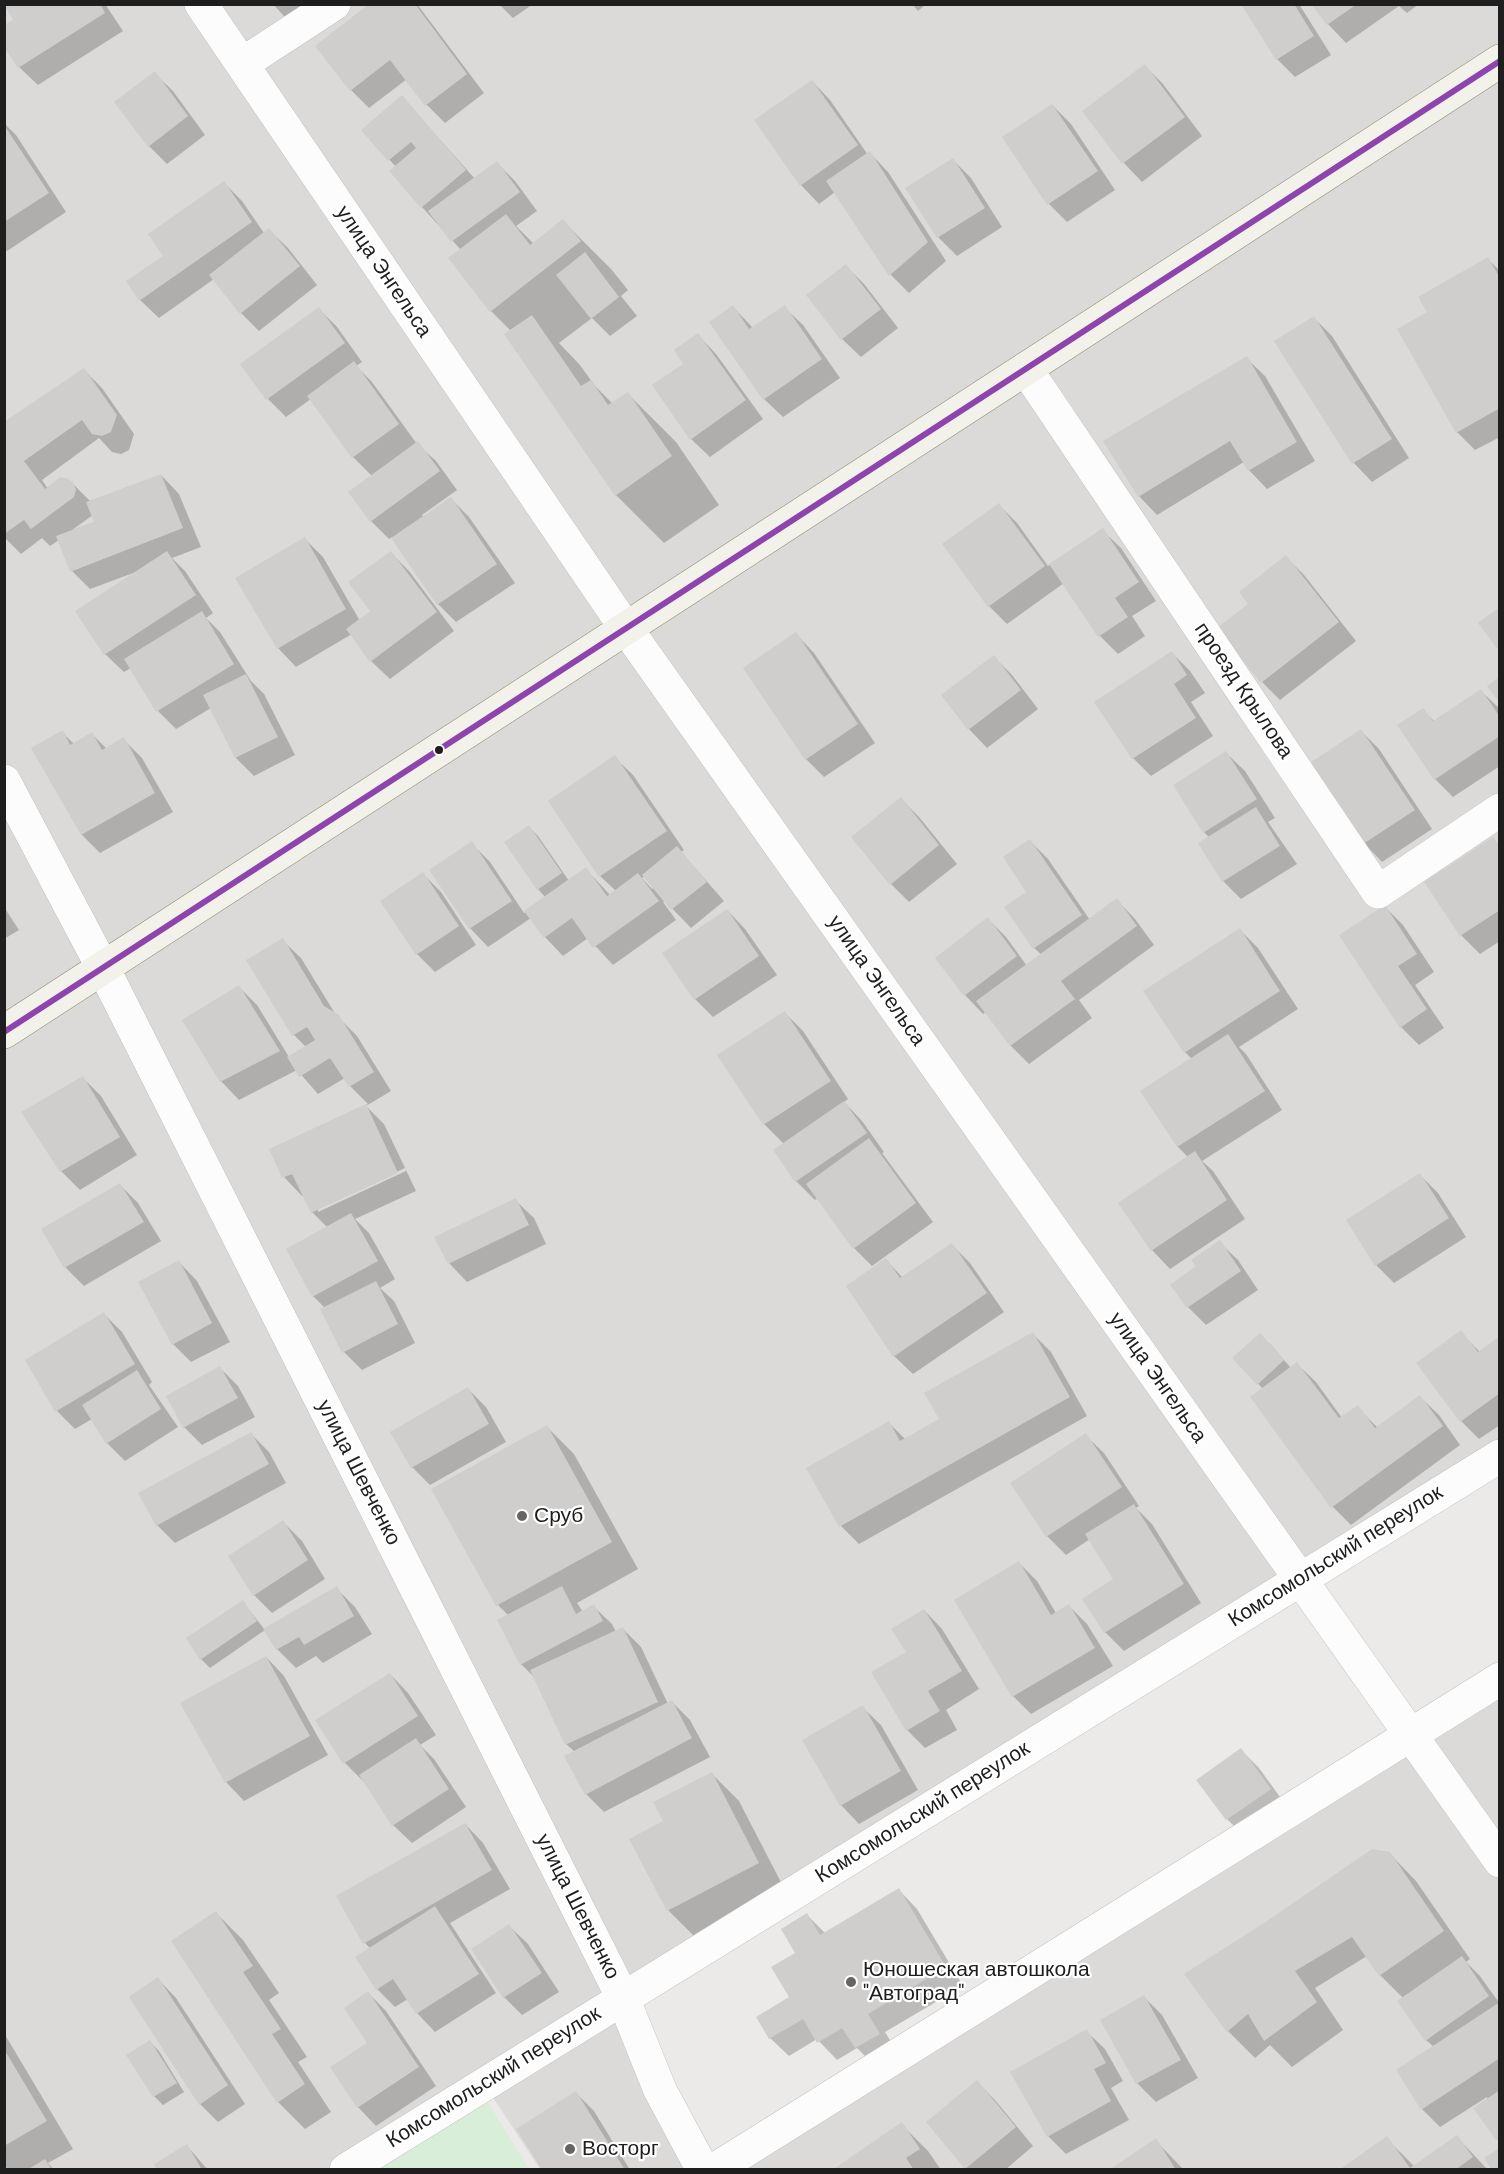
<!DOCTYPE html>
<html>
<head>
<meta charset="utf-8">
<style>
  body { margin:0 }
  #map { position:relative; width:1504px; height:2174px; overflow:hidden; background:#eceae8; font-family:"DM Sans",sans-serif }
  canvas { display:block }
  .frame { position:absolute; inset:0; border:6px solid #1e1e1e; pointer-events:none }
</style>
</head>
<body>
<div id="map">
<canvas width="1504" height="2174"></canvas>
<div class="frame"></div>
</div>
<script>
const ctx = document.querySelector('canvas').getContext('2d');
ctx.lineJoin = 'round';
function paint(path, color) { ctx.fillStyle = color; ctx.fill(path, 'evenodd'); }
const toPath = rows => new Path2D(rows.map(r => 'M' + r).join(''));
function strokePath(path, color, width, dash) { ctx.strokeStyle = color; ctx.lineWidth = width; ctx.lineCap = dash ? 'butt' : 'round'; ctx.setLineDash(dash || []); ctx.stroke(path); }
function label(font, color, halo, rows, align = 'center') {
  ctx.font = font + ' "DM Sans",sans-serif'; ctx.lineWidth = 4.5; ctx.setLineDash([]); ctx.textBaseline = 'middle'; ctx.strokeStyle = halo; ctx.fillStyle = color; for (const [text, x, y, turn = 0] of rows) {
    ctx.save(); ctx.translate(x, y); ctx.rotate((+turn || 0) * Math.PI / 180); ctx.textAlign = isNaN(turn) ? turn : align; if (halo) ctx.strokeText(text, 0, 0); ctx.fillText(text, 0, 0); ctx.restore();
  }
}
paint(toPath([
  [5,5,1499,5,1499,1456,624,1998,703,2169,540,2169,484,2084,346,2169,5,2170],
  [802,513,129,951,616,614],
  [1499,1679,1499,2169,714,2170]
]), '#dbdad9');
paint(toPath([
  [488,2102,529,2169,378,2170]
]), '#d8eed8');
paint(toPath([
  [5,4,105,4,123,31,38,85,19,67,4,44,15,20],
  [273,4,323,4,293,26],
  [371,4,417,4,484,93,445,123,427,105,407,79,369,108,351,90],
  [499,4,533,4,513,18],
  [912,4,926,4,918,11],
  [1243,4,1299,4,1331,55,1295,77,1277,59],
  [1312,4,1419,4,1407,13,1399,6,1346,43,1328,24],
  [1145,66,1163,84,1202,136,1142,182,1124,163,1084,112],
  [154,73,173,91,205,135,167,164,149,146],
  [812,81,830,100,868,155,870,153,888,172,946,261,909,293,891,275,835,192,819,204,801,185],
  [402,97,475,179,497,163,515,181,537,211,516,226,534,244,563,221,611,269,628,290,621,296,637,316,610,336,592,318,559,343,580,365,595,386,613,404,628,394,676,442,719,505,664,543,616,495,511,331,491,311,461,250,422,207,396,167,363,130],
  [1052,105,1071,124,1115,190,1067,222,1049,204],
  [4,123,16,135,66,212,7,251,4,249],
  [953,160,971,178,1002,227,957,256,939,238,907,188],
  [224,183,242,201,264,233,269,230,288,248,317,285,259,331,241,313,214,279,159,318,140,300,166,256],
  [1488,259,1500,271,1500,437,1475,450,1457,432,1429,313],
  [846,266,864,284,898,328,861,357,842,339,808,295],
  [733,307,753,328,784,307,803,325,840,378,783,417,764,399],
  [319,309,337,327,362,362,356,366,372,382,417,444,436,461,457,490,422,515,424,518,451,499,469,517,515,583,456,622,438,604,392,537,389,539,371,521,372,476,353,457,311,399,286,417,268,399],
  [1314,318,1332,336,1409,458,1372,482,1354,463,1276,341],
  [698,335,716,354,763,419,710,457,691,439,685,364],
  [1246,358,1265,376,1315,461,1267,489,1249,470,1244,462,1157,515,1139,496],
  [84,370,102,388,134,434,129,450,121,454,112,452,99,438,42,480,48,489,72,483,91,502,161,475,179,494,201,547,172,558,185,571,213,613,206,618,220,632,251,681,264,694,295,755,254,776,236,758,211,708,176,729,158,711,131,668,124,672,105,654,136,572,90,589,72,571,59,540,50,546,42,538,21,554,4,537,4,424],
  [93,515,95,522,72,530],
  [999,505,1017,523,1048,566,1102,530,1121,548,1156,601,1132,616,1145,636,1118,654,1100,636,1064,583,1007,624,989,606],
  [305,539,323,557,360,621,372,612,391,553,409,571,454,631,390,679,371,661,352,634,296,667,278,648],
  [1286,557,1304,575,1356,641,1280,700,1262,682],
  [796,634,814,653,875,743,824,777,806,759],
  [1172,653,1190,671,1205,693,1191,702,1213,736,1151,776,1133,758],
  [994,657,1012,675,1038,709,987,748,969,729,943,695],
  [1481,691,1500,709,1500,766,1453,797,1435,779,1423,710,1435,722],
  [1361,731,1379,749,1432,829,1382,862,1364,843],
  [62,732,74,744,92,734,107,749,123,739,142,758,173,812,100,853,82,835,34,749],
  [1226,753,1245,771,1275,818,1268,822,1297,864,1241,899,1223,881,1209,837,1204,832],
  [614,757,633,775,684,850,681,852,724,901,691,928,665,901,663,902,676,920,613,965,588,938,563,956,545,937,531,918,488,947,470,928,471,843,490,862,524,913,546,898,538,889,529,827,538,836,569,881,586,869,610,895,616,891,600,876,550,802],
  [645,876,654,887,652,889,642,878],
  [901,799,919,817,957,864,909,902,891,884],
  [1030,841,1048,859,1090,920,1117,900,1135,919,1154,945,1079,1000,1092,1018,1029,1064,1011,1046,986,1012,983,1014,965,995,937,958,988,919,1006,937,1027,966,1042,955,1034,948],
  [1500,845,1500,941,1480,954,1461,935,1426,883],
  [423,874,441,892,476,945,435,972,417,954],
  [4,907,19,930,4,939],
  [1385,907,1403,925,1434,972,1415,985,1444,1028,1419,1045,1401,1027],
  [727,910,745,929,777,975,713,1017,695,999],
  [1240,930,1258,948,1298,1009,1239,1047,1246,1054,1282,1110,1202,1161,1213,1171,1245,1219,1170,1269,1152,1250,1120,1203,1188,1157,1178,1147,1142,1091,1192,1059,1185,1052],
  [282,940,301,958,336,1015,357,1036,391,1091,366,1106,384,1124,416,1191,355,1219,369,1233,395,1279,380,1288,394,1301,415,1343,362,1370,344,1352,325,1308,313,1296,328,1228,312,1212,304,1195,302,1196,284,1177,271,1150,368,1104,350,1086,345,1078,318,1094,297,1070,239,1100,221,1081,239,987,257,1005,289,1057,306,1047,294,1035],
  [405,1168,406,1171,318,1212,318,1208],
  [785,1013,803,1031,848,1099,844,1102,862,1121,884,1152,882,1153,933,1222,872,1266,854,1248,818,1197,815,1200,796,1181,775,1151,784,1144,764,1124],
  [83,1078,101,1096,137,1155,80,1190,61,1171,23,1112],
  [1420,1175,1438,1193,1466,1237,1394,1283,1376,1265],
  [120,1185,138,1203,161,1241,84,1286,66,1268,43,1230],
  [515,1200,534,1218,546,1244,467,1282,449,1263],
  [1219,1242,1238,1260,1258,1290,1206,1325,1188,1307,1199,1267],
  [952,1245,970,1263,1004,1312,913,1374,894,1356,886,1260,903,1278],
  [179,1262,197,1281,230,1342,191,1362,173,1344],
  [104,1314,122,1332,152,1382,149,1385,178,1427,125,1461,107,1443,92,1419,75,1429,57,1411],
  [1460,1332,1480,1352,1500,1338,1500,1425,1479,1439,1461,1421],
  [1033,1334,1051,1352,1087,1416,859,1544,841,1526,889,1423,906,1440,941,1420],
  [1269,1343,1291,1368,1297,1364,1316,1382,1342,1418,1357,1407,1378,1428,1420,1397,1439,1415,1460,1445,1351,1525,1333,1507,1263,1389,1234,1358],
  [220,1368,238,1386,255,1417,202,1445,184,1427],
  [468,1389,486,1407,506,1442,430,1485,412,1467],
  [547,1427,574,1454,638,1569,577,1603,583,1612,593,1606,612,1624,616,1632,623,1629,641,1647,668,1704,672,1702,690,1720,710,1757,604,1812,586,1794,575,1752,566,1744,535,1678,521,1664,508,1615,498,1605],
  [250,1433,269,1452,286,1483,175,1543,157,1525],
  [1085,1435,1104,1453,1139,1506,1136,1508,1152,1524,1201,1603,1124,1651,1105,1632,1084,1599,1115,1580,1090,1539,1066,1555,1047,1536,1012,1483],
  [283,1522,302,1541,325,1579,272,1613,254,1595],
  [1019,1563,1037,1581,1056,1613,1069,1606,1087,1624,1113,1666,1031,1714,1013,1696],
  [336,1588,355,1607,372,1634,323,1663,316,1656,296,1668,277,1649,266,1630],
  [243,1602,265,1630,210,1668,201,1659],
  [924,1610,942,1629,979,1689,946,1710,957,1730,925,1748,907,1730,908,1653],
  [266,1657,284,1676,328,1755,244,1801,226,1782,182,1703],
  [390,1674,408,1693,436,1735,420,1745,434,1759,466,1807,412,1843,393,1825,364,1780,363,1781,345,1763],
  [862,1707,881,1725,918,1790,859,1824,841,1805],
  [1241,1750,1259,1768,1288,1808,1246,1838,1227,1819,1198,1780],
  [712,1774,739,1801,785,1890,695,1937,668,1910,665,1822],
  [465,1824,483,1843,510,1889,450,1923,496,1993,435,2032,417,2013,408,1999,395,2007,377,1989,371,1949,365,1943],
  [1389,1853,1416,1881,1470,1959,1466,1962,1480,1976,1500,2004,1500,2142,1497,2139,1487,2097,1440,2127,1422,2109,1434,2047,1426,2040,1404,1999,1380,1975,1367,1956,1315,1988,1343,2030,1292,2067,1270,2045,1255,2058,1228,2031,1186,1974],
  [899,1890,917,1909,963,1986,885,2032,897,2052,875,2066,857,2048,837,2060,817,2039,789,2056,770,2038,791,1997,798,1953,807,1915,826,1934],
  [216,1913,243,1940,279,1993,269,2000,307,2057,298,2062,331,2112,305,2129,278,2102],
  [509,1926,528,1944,559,1992,522,2015,504,1997],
  [158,1979,176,1998,245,2104,218,2122,200,2104],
  [368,1993,386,2011,436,2086,376,2126,358,2107,332,2068,369,2043],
  [1144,1997,1162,2015,1198,2078,1156,2102,1137,2083,1102,2020],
  [1086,2031,1105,2049,1123,2081,1111,2088,1129,2120,1066,2154,1048,2136],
  [4,2033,73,2149,48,2163,54,2170,9,2170,4,2165],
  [150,2042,159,2051,184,2092,163,2105,154,2096],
  [977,2082,995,2100,1033,2146,1005,2170,967,2170,928,2122],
  [576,2093,594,2111,630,2170,543,2170],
  [901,2124,928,2151,941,2170,835,2170],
  [1457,2137,1488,2170,1342,2170,1386,2138,1415,2167],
  [1155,2140,1184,2170,1111,2170],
  [187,2146,208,2170,159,2170]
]), '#0003');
paint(toPath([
  [4,4,100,4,105,13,18,68,4,47,4,25,13,20],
  [369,4,415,4,467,74,425,106,390,60,350,91,315,46],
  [1241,4,1294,4,1314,36,1276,60],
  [1311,4,1357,4,1327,25],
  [1145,64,1185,117,1122,164,1082,111],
  [155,71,188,116,148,147,114,102],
  [812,80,858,145,800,186,754,120],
  [402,95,466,170,421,208,389,171,416,148,411,142,388,161,361,130],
  [1052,104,1098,171,1047,205,1002,137],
  [4,125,49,193,4,222],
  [870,151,928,242,889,276,826,181],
  [953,158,985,208,937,238,905,188],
  [497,161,520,192,451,242,428,211],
  [224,181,252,222,139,301,126,281,163,256,148,234],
  [506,214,530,245,563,219,581,241,490,312,448,258],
  [269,228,300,266,240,314,209,275],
  [585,252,619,297,591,319,556,275],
  [1488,257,1500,278,1500,408,1456,433,1397,329,1427,312,1418,297],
  [846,264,881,309,841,340,806,295],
  [733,305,749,329,785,305,822,359,763,400,709,322],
  [319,307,345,343,266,400,240,364],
  [532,315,581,386,591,380,608,405,628,392,672,456,615,496,504,334],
  [1314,316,1392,439,1352,464,1274,341],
  [698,333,746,400,690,440,652,385,683,364,674,350],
  [1247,356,1297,442,1248,471,1230,441,1138,497,1103,441],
  [354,361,399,424,352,458,307,396],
  [84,368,117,415,111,432,102,436,92,434,82,420,24,461,45,489,60,477,66,478,73,482,76,490,74,497,31,529,24,520,4,534,4,422],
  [418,441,440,471,370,522,348,492],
  [161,474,183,528,70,572,56,536,94,522,86,502],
  [451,497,497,564,437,605,391,538],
  [999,503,1045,566,988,607,942,544],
  [1103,528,1139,582,1115,598,1128,617,1098,637,1049,564],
  [305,537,346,609,277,649,235,578],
  [167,551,196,595,104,655,75,611],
  [391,551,437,612,370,662,346,629,370,611,348,582],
  [1286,555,1339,622,1261,683,1217,628,1248,604,1239,592],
  [1500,607,1500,652,1478,623],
  [202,611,234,664,156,712,124,659],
  [796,632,858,724,805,760,743,668],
  [1172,651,1187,675,1174,684,1196,718,1132,759,1094,702],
  [994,655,1021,690,968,730,941,695],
  [246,674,278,737,235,758,203,695],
  [1500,677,1500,703,1487,686],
  [1481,689,1500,717,1500,736,1434,780,1397,725,1423,708,1433,721],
  [1361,729,1415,810,1363,844,1310,763],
  [63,730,70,745,92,732,102,750,124,737,155,793,81,835,31,748],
  [1226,751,1257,799,1203,833,1173,785],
  [615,755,667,831,599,877,548,801],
  [901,797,939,845,890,885,851,837],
  [1256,807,1280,846,1222,882,1198,843],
  [529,825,562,873,537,890,504,842],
  [1493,837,1500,846,1500,910,1460,936,1424,882],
  [1030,839,1082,915,1033,949,1004,907,1026,892,1003,857],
  [472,841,512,901,469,929,429,870],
  [677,846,707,882,671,910,642,875],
  [586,867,607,896,638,873,659,901,593,948,572,918,544,938,524,911],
  [423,872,459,926,416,955,380,901],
  [1117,898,1137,926,1061,981,1075,999,1010,1046,976,1001],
  [1385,905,1417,954,1398,966,1427,1009,1400,1028,1339,935],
  [727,909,759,956,694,1000,662,953],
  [988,917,1017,956,964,996,935,958],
  [1240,928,1280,991,1184,1053,1143,991],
  [283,938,324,1006,339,1015,374,1072,349,1087,330,1058,299,1077,287,1057,315,1040,307,1027,292,1036,246,960],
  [239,985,280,1051,220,1082,182,1020],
  [785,1011,831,1081,763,1125,717,1055],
  [1228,1034,1265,1091,1177,1147,1140,1091],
  [83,1076,120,1137,60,1172,21,1112],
  [844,1101,867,1133,795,1182,773,1150],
  [366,1104,398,1173,311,1213,292,1174,282,1178,269,1149],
  [869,1138,916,1203,853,1249,806,1184],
  [1195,1151,1227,1200,1151,1251,1118,1203],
  [1420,1173,1449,1218,1375,1266,1346,1220],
  [120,1183,144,1222,64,1268,41,1229],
  [516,1198,529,1225,448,1264,434,1237],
  [351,1213,378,1261,312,1297,286,1249],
  [1220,1240,1241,1271,1187,1308,1170,1285,1196,1266,1191,1260],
  [952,1243,987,1293,893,1357,846,1286,886,1258,900,1278],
  [179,1260,212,1323,172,1345,138,1282],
  [376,1281,398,1324,342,1353,320,1309],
  [104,1312,135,1364,55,1412,25,1360],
  [1461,1330,1478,1352,1500,1336,1500,1393,1460,1422,1416,1363],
  [1033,1332,1070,1397,839,1527,806,1468,889,1421,900,1441,939,1419,924,1393],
  [1260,1333,1284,1360,1257,1385,1232,1358],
  [1297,1362,1339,1418,1358,1405,1375,1428,1420,1395,1443,1426,1331,1508,1250,1397],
  [220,1366,238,1398,183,1428,166,1396],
  [137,1370,161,1409,106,1444,82,1405],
  [468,1387,489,1424,411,1468,390,1432],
  [547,1425,612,1542,496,1606,431,1489],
  [251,1432,269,1464,156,1526,138,1493],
  [1086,1433,1122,1487,1046,1537,1010,1483],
  [1134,1504,1184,1584,1104,1633,1082,1599,1113,1579,1085,1534],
  [283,1520,308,1560,253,1596,228,1556],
  [1019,1561,1051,1615,1069,1604,1095,1648,1012,1697,954,1600],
  [337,1586,354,1616,304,1645,299,1637,276,1650,263,1629],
  [562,1586,576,1614,594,1604,603,1621,520,1665,497,1620],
  [243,1600,257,1621,200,1660,186,1638],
  [924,1609,962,1671,928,1691,940,1711,906,1731,871,1672,906,1652,891,1629],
  [623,1627,658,1702,565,1745,530,1670],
  [266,1656,310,1736,225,1783,180,1703],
  [390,1673,418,1716,343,1764,315,1720],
  [672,1700,692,1738,585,1795,564,1756],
  [863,1705,901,1771,840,1806,802,1740],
  [416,1738,449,1789,392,1826,359,1775],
  [1241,1748,1271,1789,1226,1820,1196,1780],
  [712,1772,759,1863,667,1911,629,1839,663,1821,653,1802],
  [465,1823,492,1870,363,1944,336,1896],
  [1372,1849,1390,1852,1444,1931,1379,1976,1352,1937,1295,1971,1317,2002,1264,2041,1248,2014,1227,2032,1184,1974,1264,1923],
  [899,1888,946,1967,868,2014,880,2034,855,2048,842,2028,817,2043,803,2019,769,2039,756,2017,789,1997,771,1967,795,1953,781,1929,807,1913,820,1935],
  [435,1906,479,1974,416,2014,393,1979,376,1990,355,1957],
  [216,1911,253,1966,243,1972,281,2029,272,2034,305,2084,277,2103,171,1941],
  [509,1924,542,1973,503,1998,471,1949],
  [1462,1956,1489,1996,1425,2041,1397,2001],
  [158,1977,228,2085,199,2105,129,1997],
  [368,1991,419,2067,357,2108,330,2067,367,2043,344,2008],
  [1144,1995,1181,2060,1136,2084,1100,2020],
  [1500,2002,1500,2058,1421,2110,1396,2070],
  [1087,2029,1106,2063,1094,2069,1111,2101,1047,2137,1010,2072],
  [150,2040,177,2083,153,2097,126,2055],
  [4,2049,47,2121,4,2146],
  [977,2080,1016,2127,965,2169,926,2122],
  [1500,2090,1500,2137,1496,2140,1473,2108],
  [576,2091,625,2170,542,2170,516,2129],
  [902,2122,920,2149,906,2158,914,2170,832,2170],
  [1457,2135,1473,2157,1455,2170,1339,2170,1387,2136,1410,2168],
  [1156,2138,1176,2170,1109,2170],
  [187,2144,202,2170,157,2170,154,2164],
  [1500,2148,1500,2170,1492,2170,1484,2158],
  [45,2159,52,2170,27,2170]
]), '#d0cecd');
const minor = toPath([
  [201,4,616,614,1500,1861],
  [242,64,334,4],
  [1026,369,1378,892,1500,810],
  [4,781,103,968,623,1998,660,2090,703,2170],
  [346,2170,1500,1456],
  [714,2170,1500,1679]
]);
const secondary = toPath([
  [4,1032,1500,61]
]);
strokePath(minor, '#c2c1c0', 34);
strokePath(secondary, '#939382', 34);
strokePath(minor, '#fcfcfc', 33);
strokePath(secondary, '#f2f2eb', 33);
strokePath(toPath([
  [4,1032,1500,61]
]), '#8e44ad', 6);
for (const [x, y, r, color] of [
  [439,750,5,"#1e1e1e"],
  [522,1516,6,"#666565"],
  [851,1982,6,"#666565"],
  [570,2149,6,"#666565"]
]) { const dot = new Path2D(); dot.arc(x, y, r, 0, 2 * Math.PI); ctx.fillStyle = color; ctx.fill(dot); strokePath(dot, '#fff', 2); }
label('21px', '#1e1e1e', '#fff', [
  ["улица Энгельса",383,272,56],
  ["проезд Крылова",1243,691,56],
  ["улица Энгельса",876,981,55],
  ["улица Энгельса",1157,1378,55],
  ["улица Шевченко",358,1473,63],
  ["Комсомольский переулок",1336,1557,-32],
  ["Комсомольский переулок",923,1813,-32],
  ["улица Шевченко",577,1907,63],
  ["Комсомольский переулок",494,2078,-32]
]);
label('21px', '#1e1e1e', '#fff', [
  ["Сруб",534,1516],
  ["Юношеская автошкола",863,1970],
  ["\"Автоград\"",863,1994],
  ["Восторг",582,2149]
], 'left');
</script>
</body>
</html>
